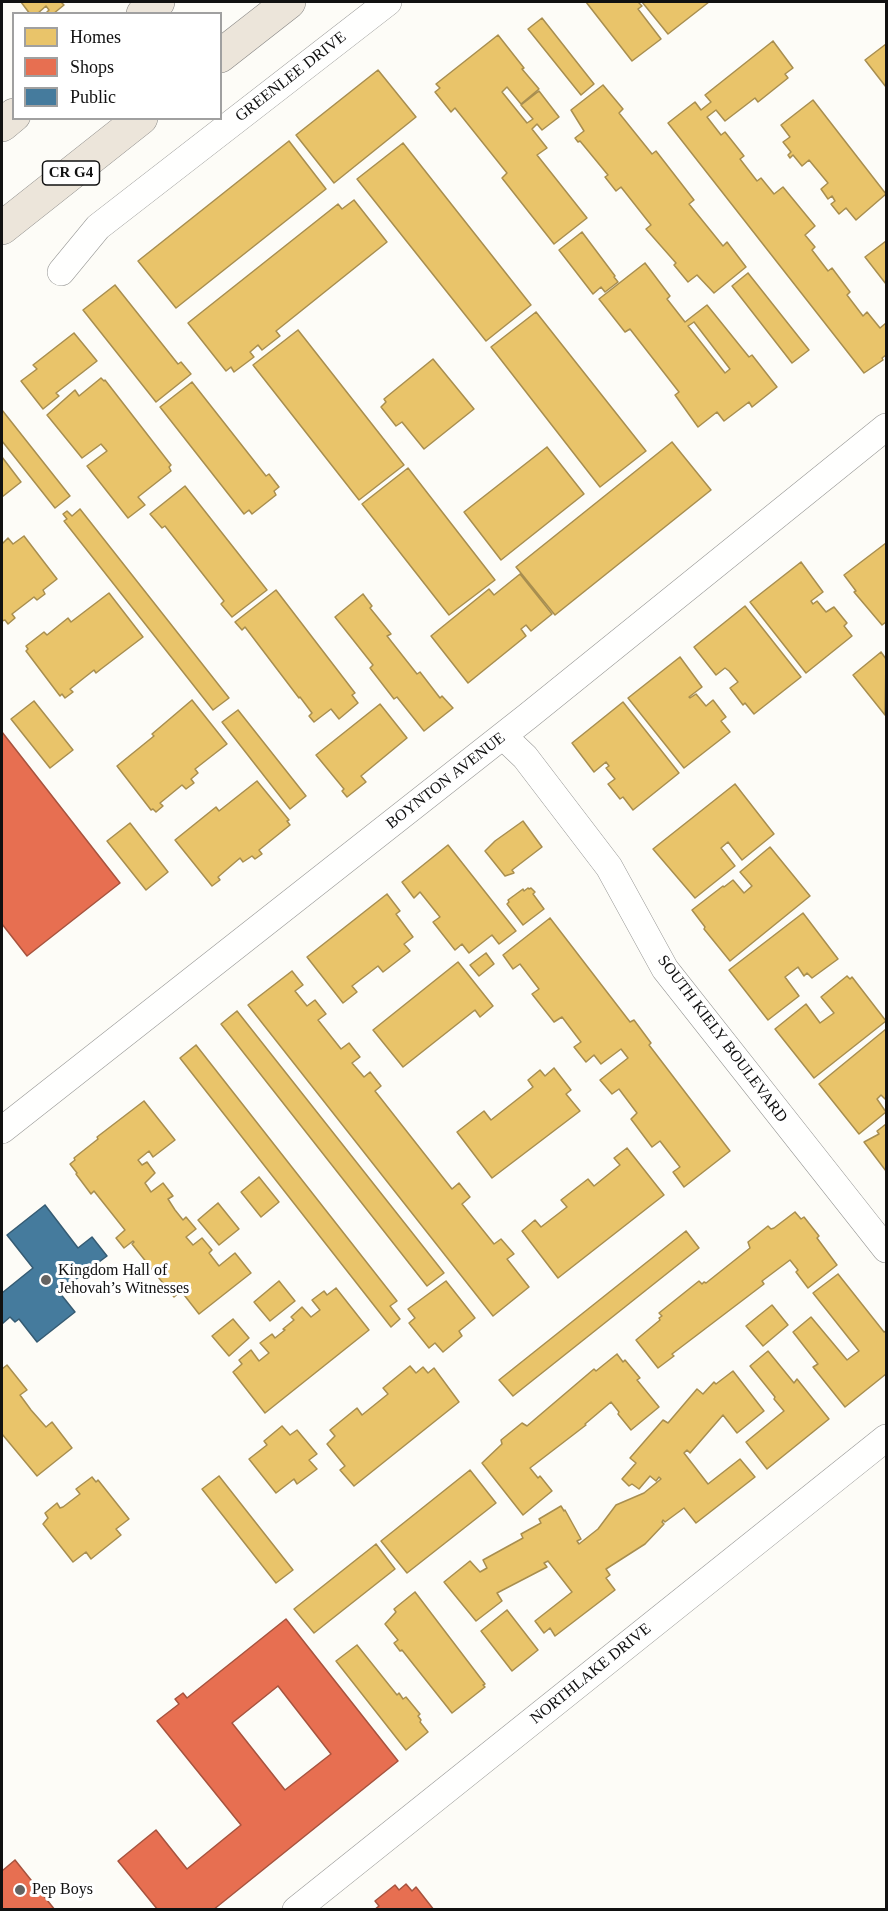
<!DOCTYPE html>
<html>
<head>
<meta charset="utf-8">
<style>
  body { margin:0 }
  #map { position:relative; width:888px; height:1911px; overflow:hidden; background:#fdfcf7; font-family:Georgia,serif }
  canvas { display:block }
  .frame { position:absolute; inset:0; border:3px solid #111; pointer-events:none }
  .legend { position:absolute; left:12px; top:12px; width:210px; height:108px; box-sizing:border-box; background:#fff; border:2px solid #a0a0a0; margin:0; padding:8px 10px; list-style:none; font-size:18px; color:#111 }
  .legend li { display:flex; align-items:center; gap:12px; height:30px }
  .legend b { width:30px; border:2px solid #a0a0a0 }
</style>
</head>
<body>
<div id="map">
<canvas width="888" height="1911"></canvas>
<div class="frame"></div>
<ul class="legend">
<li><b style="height:16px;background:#e9c46a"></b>Homes</li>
<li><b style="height:16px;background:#e76f51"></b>Shops</li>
<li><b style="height:16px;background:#457b9d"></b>Public</li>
</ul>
</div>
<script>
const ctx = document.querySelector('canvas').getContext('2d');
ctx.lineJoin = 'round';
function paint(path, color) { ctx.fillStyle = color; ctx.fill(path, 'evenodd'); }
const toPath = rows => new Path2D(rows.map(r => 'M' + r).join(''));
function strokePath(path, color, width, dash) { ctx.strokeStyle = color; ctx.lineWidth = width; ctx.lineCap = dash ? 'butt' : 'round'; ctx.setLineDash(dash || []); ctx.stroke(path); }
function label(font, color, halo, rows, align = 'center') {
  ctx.font = font + ' Georgia,serif'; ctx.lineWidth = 6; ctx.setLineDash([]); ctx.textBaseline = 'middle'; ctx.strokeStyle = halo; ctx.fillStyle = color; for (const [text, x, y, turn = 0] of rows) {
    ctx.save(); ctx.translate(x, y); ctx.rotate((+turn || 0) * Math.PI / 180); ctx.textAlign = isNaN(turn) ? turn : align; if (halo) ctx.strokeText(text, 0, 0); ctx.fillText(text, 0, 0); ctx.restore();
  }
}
const homes = toPath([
  [21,2,61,2,64,5,53,14,45,14,49,10,46,6,37,14,30,14,21,2],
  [586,2,638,2,642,6,638,9,661,39,632,61,586,2],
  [642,2,709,2,668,34,642,2],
  [542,18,594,84,581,95,528,29,542,18],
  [498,35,524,68,522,69,539,89,521,104,507,87,502,92,527,123,533,119,521,105,539,91,559,117,542,130,537,124,532,129,547,148,537,155,587,218,554,244,502,178,507,173,455,108,451,112,435,92,440,88,436,84,498,35],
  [773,41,793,68,785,74,788,78,758,102,755,98,725,121,716,110,707,117,721,135,725,132,744,156,740,159,757,181,761,178,774,194,783,187,815,226,805,235,815,247,812,250,828,271,832,268,850,292,847,295,863,316,867,312,880,328,886,323,886,355,882,358,883,360,864,373,668,123,695,102,701,110,711,102,705,95,773,41],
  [886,44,886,87,865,60,886,44],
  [378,70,416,117,334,183,296,135,378,70],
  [603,85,623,109,619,113,652,154,656,151,694,200,689,204,723,246,727,242,746,267,714,293,697,275,688,282,674,265,676,263,646,229,651,225,621,187,616,191,605,177,608,175,580,141,578,142,575,138,584,131,571,110,603,85],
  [813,100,886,194,856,220,846,208,839,214,831,204,835,201,832,196,828,199,821,189,828,183,809,160,802,166,793,155,790,158,788,155,791,152,783,142,790,137,781,125,813,100],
  [289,141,326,189,176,308,138,261,289,141],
  [403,143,531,305,486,341,357,179,403,143],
  [354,200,387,242,276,331,280,336,262,350,258,345,250,352,254,357,234,372,231,367,226,371,188,323,338,204,342,209,354,200],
  [582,232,615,276,614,277,618,282,605,292,601,287,593,294,559,250,582,232],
  [886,241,886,284,865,257,886,241],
  [645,263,670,296,667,299,685,322,707,305,749,357,752,355,777,387,752,407,749,402,724,421,717,412,698,427,675,395,679,392,630,329,625,332,599,299,645,263],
  [694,322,730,369,725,373,688,326,694,322],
  [748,273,809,350,792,363,732,286,748,273],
  [115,285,178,364,181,362,191,374,156,402,83,310,115,285],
  [536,312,646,451,600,487,491,347,536,312],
  [298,330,404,465,359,500,253,365,298,330],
  [74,333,97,361,56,393,59,396,43,409,21,381,37,369,33,365,74,333],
  [433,359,474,409,424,449,402,422,396,426,381,407,386,402,384,399,433,359],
  [101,378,104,381,105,380,171,465,169,467,171,471,138,497,145,505,128,518,87,466,107,451,101,444,82,458,47,415,75,390,79,396,101,378],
  [192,382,266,476,269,474,279,487,274,491,276,495,252,514,249,510,244,514,160,407,192,382],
  [2,410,70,496,55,508,2,441,2,410],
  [672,442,711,490,555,615,516,567,672,442],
  [547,447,584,494,501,560,464,512,547,447],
  [2,457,21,482,2,497,2,457],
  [408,468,495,580,449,615,362,504,408,468],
  [185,486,267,590,232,617,221,604,224,601,165,526,162,528,150,514,185,486],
  [80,509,229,698,213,710,64,521,67,519,63,514,67,511,72,516,80,509],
  [24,536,57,579,43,590,45,594,37,600,34,597,12,614,15,618,8,624,5,620,2,621,2,544,8,538,13,544,24,536],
  [886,543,886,622,882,625,854,592,856,591,844,575,886,543],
  [801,562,823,592,811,601,813,604,817,601,826,612,834,607,847,623,844,626,852,636,806,673,750,602,801,562],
  [520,574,552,614,531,631,526,625,521,629,526,636,468,683,431,636,489,589,494,595,520,574],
  [276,590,355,693,352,695,358,703,339,719,331,709,314,722,309,716,312,713,300,697,299,698,245,627,242,630,235,622,276,590],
  [109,593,143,637,101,669,96,673,94,670,70,689,73,692,65,698,62,694,60,696,26,651,28,649,26,646,44,632,47,635,68,618,71,622,109,593],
  [363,594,372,606,370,608,391,634,387,636,417,674,420,672,440,698,442,696,453,708,424,731,397,697,394,699,370,668,373,665,335,617,363,594],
  [745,606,801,677,754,714,745,703,743,705,730,688,738,682,729,671,725,668,716,675,694,647,745,606],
  [881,652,886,659,885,715,853,675,881,652],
  [680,657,702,687,689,697,690,698,696,694,706,706,713,700,726,717,721,721,730,732,684,768,628,698,680,657],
  [192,700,227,744,195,769,198,773,191,779,194,783,186,789,182,785,160,803,163,806,156,812,153,809,151,810,117,766,154,736,152,734,192,700],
  [34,701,73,750,50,768,11,719,34,701],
  [623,702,679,773,633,810,623,797,620,799,608,784,615,779,606,768,609,766,606,762,594,772,572,743,623,702],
  [380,704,407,738,361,776,366,782,347,797,342,791,344,789,316,755,380,704],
  [238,710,306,796,290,809,222,722,238,710],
  [257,781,289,820,287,821,290,825,259,850,262,854,255,859,252,856,243,862,240,858,218,877,220,880,212,886,175,840,216,807,219,811,257,781],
  [735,784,774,834,742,860,728,842,721,848,735,866,695,898,653,849,735,784],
  [523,821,542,847,512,870,514,873,505,876,485,851,495,841,523,821],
  [130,823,168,872,146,890,107,841,130,823],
  [448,845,516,931,499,944,492,935,469,953,462,944,455,950,433,922,440,917,420,892,414,898,402,882,448,845],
  [770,847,810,896,730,961,704,929,705,927,692,910,723,886,724,887,733,880,744,893,752,886,740,872,770,847],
  [528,888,529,889,531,888,535,892,533,894,544,909,523,925,507,904,509,902,508,900,523,889,524,891,528,888],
  [387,894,400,911,396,914,413,937,404,944,410,951,383,972,378,966,352,986,357,992,343,1003,307,957,387,894],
  [803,913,838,959,812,978,807,973,804,976,798,967,785,977,799,996,768,1020,729,970,803,913],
  [550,918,630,1022,634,1020,651,1043,649,1045,730,1151,684,1187,673,1172,680,1167,660,1141,652,1147,631,1119,637,1113,619,1089,612,1094,600,1080,628,1058,621,1049,601,1064,594,1055,586,1062,574,1047,581,1042,562,1017,554,1022,532,994,539,989,520,964,513,969,503,955,550,918],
  [486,953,494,964,479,976,470,965,486,953],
  [458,962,493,1006,480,1017,475,1010,403,1067,373,1030,458,962],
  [292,971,303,985,295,991,307,1006,315,1000,326,1014,318,1020,341,1049,349,1043,360,1057,352,1063,364,1077,370,1072,381,1086,375,1091,452,1189,459,1183,470,1197,462,1204,494,1244,501,1239,514,1254,507,1259,529,1287,493,1316,248,1005,292,971],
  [847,976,850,979,852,977,886,1021,814,1078,775,1029,806,1004,820,1023,834,1013,821,997,847,976],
  [237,1011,444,1273,427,1286,221,1024,237,1011],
  [886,1029,886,1097,885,1099,881,1095,877,1099,886,1112,859,1134,819,1084,886,1029],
  [196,1045,397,1301,390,1306,400,1319,391,1327,180,1058,196,1045],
  [554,1068,571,1090,566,1094,580,1111,492,1178,457,1132,484,1111,491,1120,533,1087,528,1080,540,1070,545,1076,554,1068],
  [144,1101,175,1140,153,1157,149,1151,138,1160,142,1165,147,1162,155,1173,145,1183,151,1192,163,1183,173,1196,168,1199,175,1210,183,1220,186,1217,196,1229,186,1237,193,1245,202,1238,212,1250,209,1253,219,1266,235,1253,251,1273,199,1314,181,1291,174,1297,132,1244,134,1242,133,1241,124,1248,116,1238,125,1230,94,1191,91,1194,76,1174,77,1173,70,1164,75,1160,74,1158,98,1139,97,1137,144,1101],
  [886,1124,886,1171,864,1142,879,1134,877,1131,886,1124],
  [627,1148,664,1195,558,1278,522,1231,535,1220,541,1227,567,1207,561,1200,588,1179,594,1186,620,1165,614,1158,627,1148],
  [259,1177,279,1202,261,1217,241,1192,259,1177],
  [218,1203,239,1229,219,1245,198,1220,218,1203],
  [795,1212,801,1219,804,1217,819,1236,817,1238,837,1265,808,1288,796,1272,798,1270,790,1260,762,1281,764,1284,672,1354,674,1356,658,1368,636,1340,660,1320,659,1318,662,1316,659,1313,699,1281,702,1284,704,1282,706,1283,750,1248,748,1242,768,1226,771,1229,774,1228,795,1212],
  [686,1231,699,1248,513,1396,499,1380,686,1231],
  [838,1274,884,1332,886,1331,886,1374,845,1407,813,1367,818,1364,793,1332,811,1317,847,1360,859,1351,813,1293,838,1274],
  [279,1281,295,1301,270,1321,254,1302,279,1281],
  [446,1281,475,1318,459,1331,462,1336,443,1352,435,1343,429,1348,409,1323,415,1318,408,1309,446,1281],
  [336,1288,369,1330,265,1413,233,1372,242,1364,239,1360,251,1350,259,1361,269,1353,260,1343,272,1334,275,1338,285,1330,283,1329,294,1320,291,1317,302,1307,311,1317,320,1310,312,1300,324,1291,327,1295,336,1288],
  [772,1305,788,1325,763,1346,746,1326,772,1305],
  [233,1319,249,1338,229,1356,212,1336,233,1319],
  [768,1351,794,1383,797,1379,829,1419,767,1469,746,1442,784,1411,774,1399,775,1397,750,1366,768,1351],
  [617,1354,623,1362,625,1360,640,1378,637,1380,659,1407,631,1430,618,1414,619,1412,611,1402,585,1424,586,1425,530,1468,538,1478,540,1476,552,1491,523,1515,482,1463,502,1444,501,1440,522,1423,527,1426,594,1369,596,1371,617,1354],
  [7,1365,27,1390,20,1395,31,1410,46,1427,52,1422,72,1448,37,1476,2,1434,2,1369,7,1365],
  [410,1366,416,1373,423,1367,428,1373,434,1368,459,1402,354,1486,340,1470,345,1466,327,1444,335,1436,330,1430,357,1408,362,1415,388,1394,383,1388,410,1366],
  [733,1371,764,1411,737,1433,723,1415,690,1453,687,1450,684,1453,708,1484,740,1459,755,1477,696,1523,684,1508,665,1522,663,1520,662,1522,664,1524,645,1544,606,1569,610,1575,606,1578,615,1590,555,1636,550,1628,544,1633,535,1621,572,1592,548,1561,544,1563,547,1567,497,1593,502,1601,476,1621,444,1582,470,1561,480,1572,487,1568,483,1560,523,1538,521,1534,541,1523,539,1519,561,1506,564,1511,565,1510,581,1539,577,1541,579,1544,598,1529,616,1505,644,1493,661,1479,659,1477,656,1481,650,1476,639,1489,632,1484,629,1486,622,1479,636,1463,630,1458,663,1420,668,1423,697,1389,703,1394,714,1382,716,1384,733,1371],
  [282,1426,290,1435,297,1430,317,1454,309,1460,317,1469,297,1484,294,1479,276,1493,249,1459,267,1445,264,1441,282,1426],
  [470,1470,496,1503,407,1573,381,1541,470,1470],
  [219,1476,293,1570,276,1583,202,1489,219,1476],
  [92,1477,96,1482,98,1480,129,1519,116,1529,121,1535,91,1559,86,1552,73,1562,43,1524,48,1518,45,1513,57,1503,60,1508,63,1507,80,1494,76,1489,92,1477],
  [376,1544,395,1569,314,1633,294,1609,376,1544],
  [415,1592,485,1684,483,1685,485,1687,452,1713,402,1650,400,1651,394,1643,398,1640,385,1624,396,1612,394,1609,415,1592],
  [507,1610,538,1650,512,1671,481,1631,507,1610],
  [357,1645,397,1695,399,1693,403,1699,406,1697,420,1714,418,1716,421,1720,420,1722,428,1732,406,1750,336,1661,357,1645]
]);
paint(homes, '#e9c46a');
strokePath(homes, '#a88e4f', 1.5);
const shops = toPath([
  [2,732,120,883,27,956,2,924,2,732],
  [286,1619,398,1761,213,1910,158,1910,118,1861,156,1830,187,1869,241,1825,157,1721,179,1704,175,1699,183,1693,187,1698,286,1619],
  [278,1686,331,1754,285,1790,232,1723,278,1686],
  [15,1860,55,1910,2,1910,2,1871,15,1860],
  [406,1884,412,1891,416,1887,434,1910,374,1910,379,1906,375,1901,395,1885,399,1890,406,1884]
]);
paint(shops, '#e76f51');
strokePath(shops, '#a7533e', 1.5);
const public = toPath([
  [45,1205,78,1248,92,1237,107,1256,59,1292,75,1312,37,1342,19,1319,15,1322,10,1317,2,1324,2,1293,33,1268,7,1235,45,1205]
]);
paint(public, '#457b9d');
strokePath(public, '#355b73', 1.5);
const minor = toPath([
  [61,272,98,227,388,2],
  [503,736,525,757,609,867,665,969,886,1249],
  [2,1130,528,716,886,427],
  [296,1910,886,1438]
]);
const trunk = toPath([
  [143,14,158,2],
  [220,56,289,2],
  [2,125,14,115],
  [2,228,141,118]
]);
strokePath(minor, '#979795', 28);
strokePath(trunk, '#858482', 34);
strokePath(minor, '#fffffe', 27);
strokePath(trunk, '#ece5da', 33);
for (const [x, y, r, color] of [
  [46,1280,6,"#646362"],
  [20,1890,6,"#646362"]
]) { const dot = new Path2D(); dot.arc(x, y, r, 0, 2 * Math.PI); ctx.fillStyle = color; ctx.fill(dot); strokePath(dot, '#fff', 2); }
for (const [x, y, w] of [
  [71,173,57]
]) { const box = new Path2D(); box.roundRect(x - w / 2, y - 12, w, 24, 4.5); ctx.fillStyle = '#fff'; ctx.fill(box); strokePath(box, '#111', 1.5); }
label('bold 15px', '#111', null, [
  ["CR G4",71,173]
]);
label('16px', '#111', '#fff', [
  ["GREENLEE DRIVE",291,77,-38],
  ["BOYNTON AVENUE",446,781,-38],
  ["SOUTH KIELY BOULEVARD",722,1039,53],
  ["NORTHLAKE DRIVE",591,1674,-39]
]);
label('16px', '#111', '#fff', [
  ["Kingdom Hall of",58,1271],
  ["Jehovah’s Witnesses",58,1289],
  ["Pep Boys",32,1890]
], 'left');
</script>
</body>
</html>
